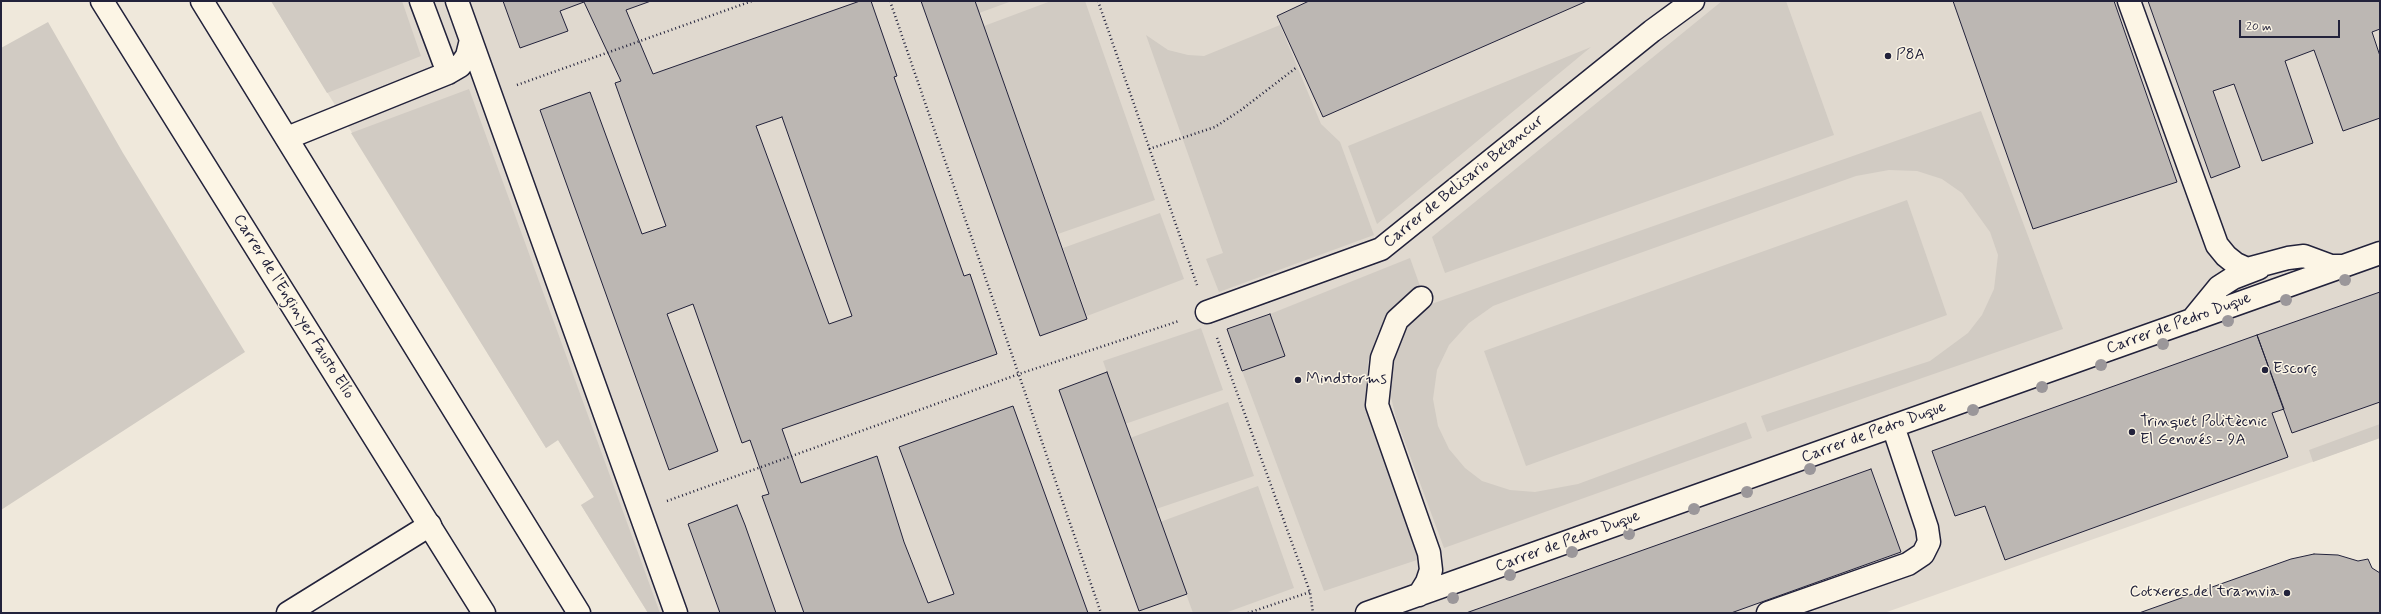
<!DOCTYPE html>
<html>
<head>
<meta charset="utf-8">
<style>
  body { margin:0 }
  #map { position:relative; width:2381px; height:614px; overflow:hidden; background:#efe8db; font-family:Mynerve,sans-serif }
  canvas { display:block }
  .frame { position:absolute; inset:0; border:2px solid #22223b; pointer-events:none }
  .scale { position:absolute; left:2239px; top:20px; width:101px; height:18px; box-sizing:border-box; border:2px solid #22223b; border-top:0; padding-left:5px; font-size:12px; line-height:14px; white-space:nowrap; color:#22223b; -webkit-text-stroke:3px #fcf5e5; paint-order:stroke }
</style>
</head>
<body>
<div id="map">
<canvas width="2381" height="614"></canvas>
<div class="frame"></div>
<div class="scale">20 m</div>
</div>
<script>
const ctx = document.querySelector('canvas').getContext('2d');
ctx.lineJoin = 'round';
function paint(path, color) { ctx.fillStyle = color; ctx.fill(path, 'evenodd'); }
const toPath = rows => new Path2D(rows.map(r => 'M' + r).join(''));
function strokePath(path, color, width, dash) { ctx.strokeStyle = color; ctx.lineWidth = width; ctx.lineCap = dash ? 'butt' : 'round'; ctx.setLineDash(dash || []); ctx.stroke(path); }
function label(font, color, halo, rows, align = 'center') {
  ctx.font = font + ' Mynerve,sans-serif'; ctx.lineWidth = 3; ctx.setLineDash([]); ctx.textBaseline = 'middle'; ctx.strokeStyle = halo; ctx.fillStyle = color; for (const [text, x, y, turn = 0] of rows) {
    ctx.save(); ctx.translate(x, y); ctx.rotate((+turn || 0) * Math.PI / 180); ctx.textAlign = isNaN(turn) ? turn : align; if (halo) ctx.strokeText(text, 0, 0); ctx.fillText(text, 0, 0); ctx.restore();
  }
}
paint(toPath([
  [271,1,2380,1,2380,438,1884,613,648,613,581,505,594,497,558,440,546,448]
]), '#e0d9cf');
paint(toPath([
  [271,1,402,1,421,56,327,93],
  [975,1,1012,1,979,13],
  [1051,1,1085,1,1155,200,1058,234,984,26],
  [1722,1,1786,1,1834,135,1445,273,1432,237],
  [48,22,123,153,245,352,1,510,1,48],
  [1280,25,1321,124,1340,142,1374,235,1219,292,1206,259,1223,253,1146,35,1168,50,1188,55,1204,56],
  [1591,47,1377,224,1348,146],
  [469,89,660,613,648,613,581,505,594,497,558,440,546,448,351,133],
  [1981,111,2063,329,1767,432,1761,416,1930,361,1968,333,1982,315,1994,289,1998,255,1990,232,1962,193,1942,179,1917,171,1889,170,1856,176,1525,294,1493,306,1469,323,1449,345,1437,370,1433,399,1438,426,1449,449,1465,468,1482,481,1510,490,1535,492,1578,484,1746,422,1752,438,1444,548,1396,418,1390,393,1394,362,1405,331,1420,308],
  [1907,200,1947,315,1526,466,1484,351],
  [1160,213,1184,279,1087,316,1063,248],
  [1410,258,1420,286,1378,333,1368,362,1365,408,1420,559,1324,591,1242,371,1285,356,1270,314],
  [1201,328,1223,390,1125,424,1103,361],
  [1228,402,1254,476,1156,509,1130,438],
  [2380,424,2380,438,2313,462,2309,450],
  [1258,486,1294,588,1225,613,1193,613,1160,522]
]), '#d1cbc3');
const building = toPath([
  [503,1,651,1,626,10,653,74,860,1,871,1,897,76,894,77,964,276,970,274,997,354,782,429,801,483,877,456,904,542,928,603,954,594,899,447,1013,406,1088,613,804,613,762,496,769,494,750,440,742,443,693,304,667,314,718,451,669,470,540,110,590,92,642,234,666,226,615,83,621,81,584,2,560,11,568,31,520,48,503,1],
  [782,117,852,316,829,324,756,126,782,117],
  [921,1,975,1,1087,319,1040,336,921,1],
  [1309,1,1587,1,1323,117,1277,16,1309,1],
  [1953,1,2114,1,2177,182,2033,229,1953,1],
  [2148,1,2380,1,2380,29,2372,32,2380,56,2380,118,2343,131,2314,50,2285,61,2313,143,2262,161,2234,84,2213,91,2240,167,2211,178,2148,1],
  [2380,292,2380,402,2292,433,2257,335,2380,292],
  [1270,314,1285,356,1242,371,1227,329,1270,314],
  [2257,335,2284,409,2272,413,2288,457,2005,560,1985,506,1955,516,1932,451,2257,335],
  [1107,372,1187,594,1139,611,1059,390,1107,372],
  [1871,469,1901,552,1731,613,1466,613,1871,469],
  [737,505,745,525,776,613,720,613,688,524,737,505],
  [2314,554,2338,555,2358,561,2368,559,2372,568,2380,573,2380,613,2139,613,2291,559,2314,554]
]);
paint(building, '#bcb7b3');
strokePath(building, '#22223b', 1);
const minor = toPath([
  [421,1,448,73],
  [457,1,676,613],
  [2129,1,2217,245,2226,256,2236,264,2247,269,2288,258,2304,256,2331,266,2342,266],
  [287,138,448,73,460,66,467,56,471,40],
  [1207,312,1381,249,1652,31,1693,1],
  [2192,320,2219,287,2233,278,2259,268],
  [1419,595,1427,582,1431,570,1429,553,1377,405,1382,358,1397,320,1421,298],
  [288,613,430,525],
  [1367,613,2380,253],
  [1768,613,1908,564,1923,554,1929,542,1927,528,1893,426]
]);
const major = toPath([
  [102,1,484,613],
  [202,1,579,613]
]);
strokePath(minor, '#22223b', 25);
strokePath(major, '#22223b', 25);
strokePath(toPath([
  [890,1,1101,613],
  [1098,1,1197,285],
  [517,85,752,1],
  [1149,149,1215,127,1241,110,1297,67],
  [1217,338,1310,592,1313,613],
  [667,501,1019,374,1179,321],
  [1248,613,1310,592]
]), '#22223b', 2.5, [1, 3]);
strokePath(minor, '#fcf5e5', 22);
strokePath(major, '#fcf5e5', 22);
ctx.fillStyle = '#9b979a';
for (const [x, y] of [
  [2345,280],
  [2286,300],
  [2228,321],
  [2163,344],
  [2101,365],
  [2042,387],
  [1973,410],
  [1810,469],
  [1747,492],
  [1694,509],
  [1629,534],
  [1572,552],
  [1510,575],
  [1453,598]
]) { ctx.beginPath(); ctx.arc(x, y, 6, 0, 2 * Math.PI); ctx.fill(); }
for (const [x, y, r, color] of [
  [1888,56,4,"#22223b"],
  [2265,370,4,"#22223b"],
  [1298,380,4,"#22223b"],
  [2132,432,4,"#22223b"],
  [2287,593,4,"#22223b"]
]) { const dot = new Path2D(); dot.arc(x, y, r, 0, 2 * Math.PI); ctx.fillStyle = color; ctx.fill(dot); strokePath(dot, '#fcf5e5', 1.5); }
label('16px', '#22223b', '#fcf5e5', [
  ["P8A",1896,56],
  ["Escorç",2273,370],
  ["Mindstorms",1306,380],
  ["Trinquet Politècnic",2140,423],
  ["El Genovés - 9A",2140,441],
  ["Cotxeres del tramvia",2279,593,"right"]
], 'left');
label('16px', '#22223b', '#fcf5e5', [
  ["Carrer de Belisario Betancur",1464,182,-39],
  ["Carrer de l'Enginyer Fausto Elío",293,307,58],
  ["Carrer de Pedro Duque",2179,324,-20],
  ["Carrer de Pedro Duque",1874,433,-20],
  ["Carrer de Pedro Duque",1568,542,-20]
]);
</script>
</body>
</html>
